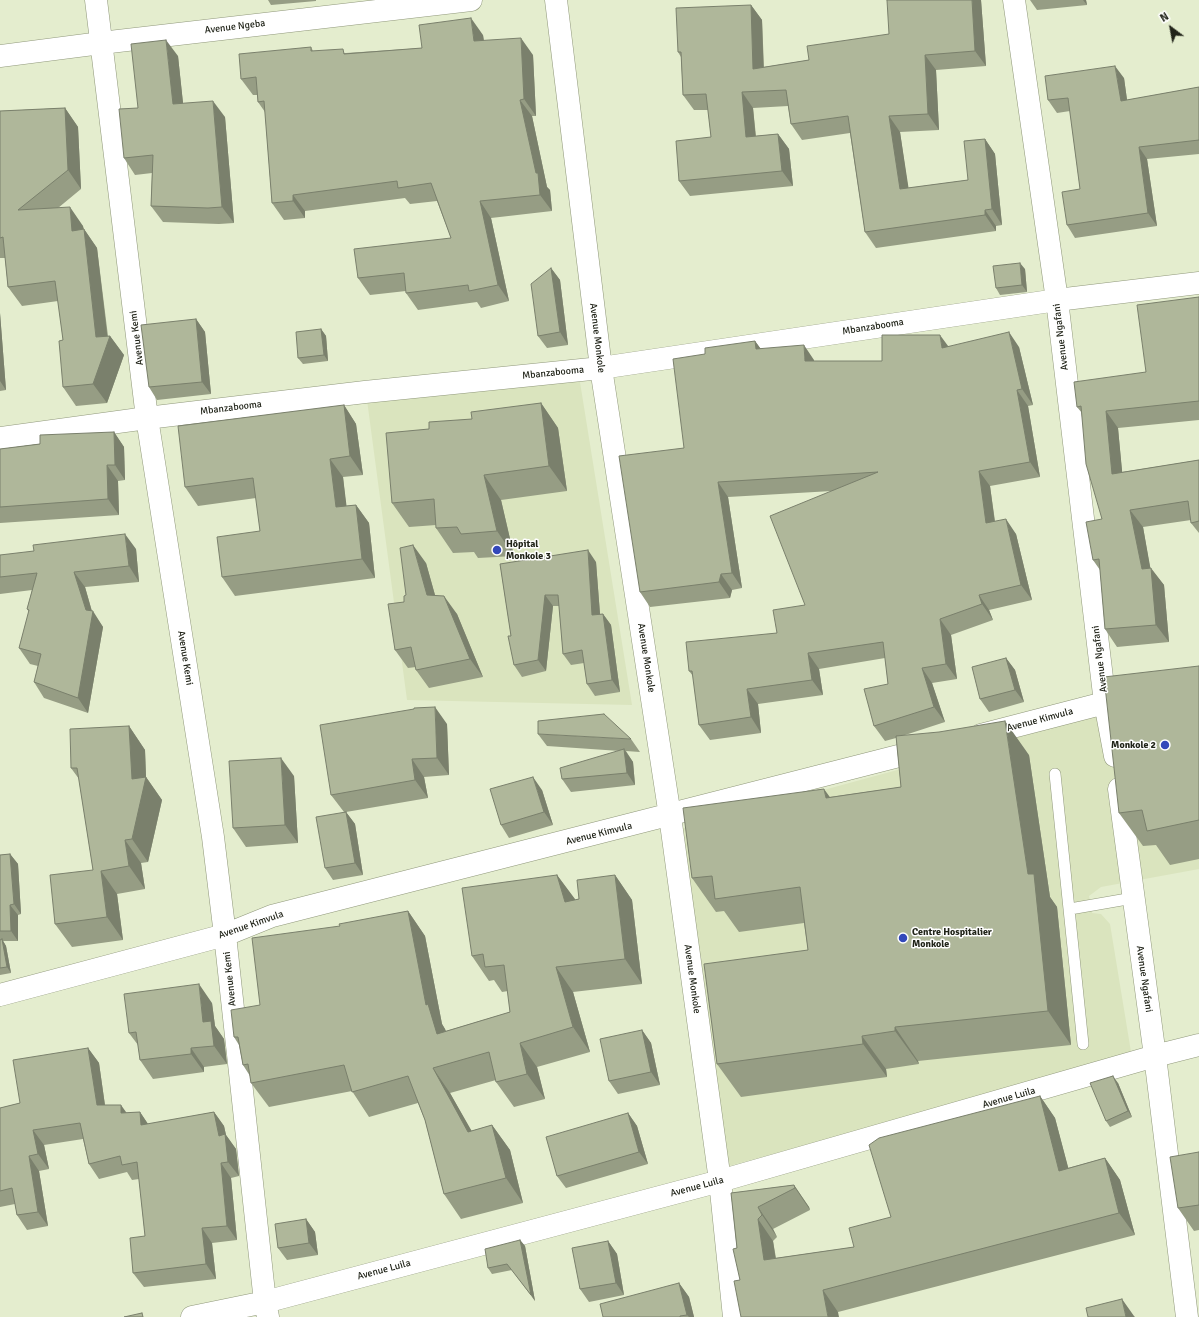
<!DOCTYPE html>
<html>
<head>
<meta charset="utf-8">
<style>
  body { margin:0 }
  #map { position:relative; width:1199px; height:1317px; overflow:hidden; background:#e4edce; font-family:Signika,sans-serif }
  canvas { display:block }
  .north { position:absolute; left:1151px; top:8px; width:40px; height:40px; -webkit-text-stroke:3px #fff; paint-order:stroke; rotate:328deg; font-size:11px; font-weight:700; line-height:16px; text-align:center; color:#212419 }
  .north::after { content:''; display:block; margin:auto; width:14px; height:18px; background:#212419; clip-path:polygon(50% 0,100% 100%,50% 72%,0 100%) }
</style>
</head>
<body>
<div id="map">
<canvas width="1199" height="1317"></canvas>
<div class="north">N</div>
</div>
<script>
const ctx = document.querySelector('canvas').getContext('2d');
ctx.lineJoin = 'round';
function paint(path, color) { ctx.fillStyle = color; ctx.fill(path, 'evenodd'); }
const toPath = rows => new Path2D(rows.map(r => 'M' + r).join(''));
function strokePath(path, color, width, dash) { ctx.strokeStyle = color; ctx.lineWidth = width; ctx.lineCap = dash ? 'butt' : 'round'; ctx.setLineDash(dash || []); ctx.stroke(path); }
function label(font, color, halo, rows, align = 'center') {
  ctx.font = font + ' Signika,sans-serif'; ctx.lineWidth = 3; ctx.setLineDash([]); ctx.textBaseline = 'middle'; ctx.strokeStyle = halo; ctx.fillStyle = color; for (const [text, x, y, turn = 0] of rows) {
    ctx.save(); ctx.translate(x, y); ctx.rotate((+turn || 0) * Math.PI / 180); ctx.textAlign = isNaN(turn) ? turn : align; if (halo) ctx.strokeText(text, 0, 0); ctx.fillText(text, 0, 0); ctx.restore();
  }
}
paint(toPath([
  [579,376,632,705,407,700,367,400],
  [1199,688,1199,869,1101,887,1089,896,1092,913,1101,914,1110,924,1132,1058,930,1111,725,1167,680,829]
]), '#dae4be');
const service = toPath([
  [1055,774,1083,1044],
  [1070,909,1133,898]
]);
const minor = toPath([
  [96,0,147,418,213,837,225,935,265,1302,268,1317],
  [556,0,601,368,670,816,720,1181,734,1317],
  [1014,0,1057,300,1105,703,1115,756],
  [0,56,101,43,471,0],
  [0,438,147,418,365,392,601,368,1057,300,1199,283],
  [981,735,1120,699],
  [1119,789,1155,1056,1187,1317],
  [0,995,225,935,272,916,926,749],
  [192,1317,265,1302,720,1181,1155,1056,1199,1045]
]);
strokePath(service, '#90987b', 12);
strokePath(minor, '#90987b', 23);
strokePath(service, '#fff', 11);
strokePath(minor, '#fff', 22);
paint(toPath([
  [268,0,316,0,316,1,271,5],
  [981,0,986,66,936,70,939,130,900,132,908,188,968,180,985,139,995,154,1002,225,996,226,996,231,876,248,865,232,850,133,802,140,791,124,788,106,753,108,756,136,778,134,789,149,793,186,690,196,679,181,711,137,708,110,694,110,683,95,681,57,678,52,751,5,762,20,764,67,809,60,889,34],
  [1030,0,1086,0,1087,5,1037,10],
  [483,35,484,41,533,55,536,116,532,116,547,187,550,190,552,211,491,218,509,301,481,308,477,302,418,310,406,293,406,291,370,295,358,278,451,238,437,201,410,204,405,198,305,211,305,218,284,220,272,203,265,112,258,102,257,95,253,95,241,79,311,47,313,51,346,53,422,48],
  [178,56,183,104,225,117,234,223,219,224,163,222,151,206,152,173,135,175,124,158,138,108],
  [1124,78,1127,100,1199,87,1199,154,1147,159,1157,226,1075,238,1067,225,1080,189,1070,111,1057,113,1048,100],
  [65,108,78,127,81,189,58,208,83,226,84,229,97,248,108,336,110,336,124,355,107,403,76,406,63,387,63,340,58,301,22,306,8,287,5,258,0,258,0,111],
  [551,268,560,280,568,345,547,348,538,336],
  [1025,269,1027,292,1000,295,996,288],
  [1199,297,1199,420,1118,428,1122,472,1199,460,1199,533,1191,523,1191,520,1143,527,1150,568,1164,585,1169,642,1117,647,1105,629,1100,570,1093,560,1102,519,1082,413,1077,407,1146,372],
  [0,313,6,390,0,391],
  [196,319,205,332,211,394,157,400,149,387],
  [321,329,326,336,328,361,303,364,298,358],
  [755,341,760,348,814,360,814,361,882,361,948,346,1019,347,1033,405,1028,406,1040,477,990,486,995,521,1016,534,1032,600,989,610,993,620,951,635,957,679,932,683,945,722,902,736,1029,755,1050,897,1057,907,1071,1045,918,1061,919,1064,886,1069,887,1077,741,1097,717,1064,808,950,804,923,739,932,724,911,716,912,692,878,830,797,901,787,896,738,885,741,874,726,888,684,885,658,819,669,823,695,758,704,761,733,710,740,699,725,693,676,689,671,777,633,805,605,832,491,728,497,742,588,732,590,730,598,650,607,640,592,684,448,705,354],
  [541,403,558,428,567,491,501,500,514,556,478,558,474,552,453,553,436,528,436,525,409,527,392,503,429,429,472,419],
  [344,405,356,424,363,475,343,477,346,506,356,505,369,523,375,578,235,596,222,577,260,531,256,498,198,506,185,487],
  [114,432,124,447,125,480,118,481,119,515,0,523,0,449,40,444],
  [136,549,139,582,85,587,92,611,103,627,88,713,44,698,34,682,38,666,30,664,19,648,29,612,27,609,32,590,0,594,0,555],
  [596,562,600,614,603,614,611,625,620,692,595,696,587,684,584,663,571,665,563,654,559,606,553,606,546,671,522,677,514,665,511,636,500,564],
  [426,563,435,595,457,614,483,677,429,688,416,670,416,667,408,668,395,650,404,602,406,595],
  [1006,658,1015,670,1024,702,989,712,980,699],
  [1199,666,1199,859,1170,865,1156,845,1143,846,1119,813],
  [447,724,449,775,424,777,428,798,346,812,355,824,363,875,333,880,325,868,344,812,331,795],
  [129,726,145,750,146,777,162,800,148,862,141,863,145,889,117,894,123,940,72,947,55,924,93,870,79,779,71,768],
  [538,734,631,739,640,752,626,751,633,762,635,785,571,792,562,779,620,751,547,746],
  [294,776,298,843,246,847,233,828],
  [542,790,553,825,509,838,501,825],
  [10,854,18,864,21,914,18,915,18,941,3,941,6,946,11,973,0,975,0,855],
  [557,875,575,900,579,899,615,875,632,900,642,984,573,992,590,1052,537,1067,545,1099,514,1107,496,1082,496,1080,450,1093,471,1131,492,1125,510,1150,523,1203,461,1219,444,1194,425,1120,418,1103,369,1117,352,1091,269,1107,251,1083,250,1076,243,1065,239,1045,234,1037,260,1005,340,926,408,911,425,936,442,1024,445,1029,446,1031,510,1012,508,991,502,992,494,980,489,981,472,956],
  [212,1003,215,1026,224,1039,227,1064,204,1067,204,1072,153,1079,140,1060,138,1045,129,1033],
  [642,1030,651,1043,660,1085,618,1094,609,1081],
  [88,1048,99,1063,105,1105,127,1113,140,1112,148,1124,214,1112,224,1126,226,1135,236,1149,239,1176,231,1178,237,1240,212,1243,216,1279,144,1287,133,1273,145,1236,139,1179,132,1180,127,1172,99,1179,89,1164,83,1139,44,1145,49,1169,39,1171,48,1226,27,1230,17,1215,15,1204,0,1207,0,1108,20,1103],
  [1118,1083,1132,1117,1110,1127,1106,1121],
  [1040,1096,1055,1118,1068,1168,1105,1158,1120,1180,1135,1235,838,1312,740,1280,731,1193,794,1185,809,1207,810,1210,773,1229,777,1237,773,1241,776,1258,854,1247],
  [628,1113,637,1126,648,1164,566,1188,557,1176],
  [1199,1152,1199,1230,1194,1231,1178,1208],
  [306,1219,315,1232,318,1255,287,1260,278,1248],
  [520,1240,525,1246,535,1301,512,1270,492,1274,488,1268],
  [608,1241,617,1254,624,1295,589,1302,580,1289],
  [679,1283,689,1297,694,1317,603,1317]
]), '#969d84');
paint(toPath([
  [972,0,981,0,986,66,975,51],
  [1083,0,1086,0,1087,5],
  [751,5,762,20,764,84,753,69],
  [471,18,483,35,486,58,474,41],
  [521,38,533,55,536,116,524,99],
  [166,40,178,56,185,121,173,104],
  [925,55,936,70,939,130,928,114],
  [1115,66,1124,78,1129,114,1121,101],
  [742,92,753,108,757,152,746,137],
  [520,100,532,116,547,187,550,190,552,211,540,195,536,173],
  [213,101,225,117,234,223,222,207],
  [65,108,78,127,81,189,68,170],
  [889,116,900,132,911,204,900,189],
  [778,134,789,149,793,186,782,171],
  [985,139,995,154,1002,225,992,209],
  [1139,147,1147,159,1157,226,1148,213],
  [293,195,305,211,305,218,293,201],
  [480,201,491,218,509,301,498,285],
  [70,207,83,226,85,250,72,231],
  [985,210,996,226,996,231,985,215],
  [84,229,97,248,108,342,110,336,124,355,107,403,93,384,96,337],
  [1020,263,1025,269,1027,292,1022,285],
  [551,268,560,280,568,345,560,332],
  [0,313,6,390,0,381],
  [196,319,205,332,211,394,202,382],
  [321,329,326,336,328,361,324,355],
  [1009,332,1019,347,1033,405,1022,389],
  [940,335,951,350,942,348],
  [755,341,766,356,756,349],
  [804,345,814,360,816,376,805,361],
  [1017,390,1028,406,1040,477,1030,462],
  [541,403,558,428,567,491,549,466],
  [344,405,356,424,363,475,350,456],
  [1106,411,1118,428,1124,491,1112,474],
  [114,432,124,447,125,480,115,465],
  [330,459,343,477,349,526,336,507],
  [107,465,118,481,119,515,108,499],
  [979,471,990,486,997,539,986,523],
  [484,475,501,500,514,556,497,531],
  [718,482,728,497,742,588,732,573],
  [356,505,369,523,375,578,362,559],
  [1130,510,1143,527,1152,577,1151,568,1164,585,1169,642,1156,625,1142,569],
  [1006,519,1016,534,1032,600,1021,585],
  [125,534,136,549,139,582,129,566],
  [413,545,426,563,440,613,427,595],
  [588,550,596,562,601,627,592,615],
  [74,572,85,587,92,612,93,611,103,627,88,713,78,698,86,610],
  [721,574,732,590,730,598,719,582],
  [545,595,553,606,546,671,538,660],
  [979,595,989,610,993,620,982,604],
  [444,596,457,614,483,677,470,659],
  [603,614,611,625,620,692,612,680],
  [940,619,951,635,957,679,946,664],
  [808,653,819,669,823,695,812,680],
  [1006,658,1015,670,1024,702,1015,690],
  [922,668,932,683,945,722,934,707],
  [747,689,758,704,761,733,751,717],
  [435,707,447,724,449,775,437,758],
  [1005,721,1029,755,1050,897,1057,907,1071,1045,1048,1011,1028,874],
  [129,726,145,750,146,777,162,800,148,862,132,839,132,779],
  [624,749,633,762,635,785,627,773],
  [281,758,294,776,298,843,285,825],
  [412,759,424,777,428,798,415,780],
  [533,777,542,790,553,825,544,812],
  [824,789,848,822,826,798],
  [346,812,355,824,363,875,355,863],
  [125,840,141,863,145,889,129,866],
  [10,854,18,864,21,914,14,904],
  [101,871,117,894,123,940,107,917],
  [557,875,575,899,583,927,565,902],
  [615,875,632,900,642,984,625,959],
  [10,905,18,915,18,941,11,931],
  [408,911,425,936,442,1024,445,1029,454,1059,437,1034,426,1005],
  [2,939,6,946,11,973,7,967],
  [556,967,573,992,590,1052,573,1027],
  [199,984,212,1003,215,1026,224,1039,227,1064,214,1046,203,1022],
  [895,1027,918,1061,919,1064,895,1031],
  [642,1030,651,1043,660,1085,651,1072],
  [862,1036,886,1069,887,1077,863,1044],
  [520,1043,537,1067,545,1099,527,1074],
  [88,1048,99,1063,107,1120,97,1105],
  [191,1048,204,1067,204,1072,191,1054],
  [433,1068,450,1093,486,1156,468,1132],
  [1113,1076,1118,1083,1132,1117,1128,1111],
  [1040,1096,1055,1118,1075,1193,1059,1171],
  [121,1105,131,1119,121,1113],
  [140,1112,150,1127,141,1125],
  [214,1112,224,1126,226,1135,236,1149,239,1176,228,1162,219,1136],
  [628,1113,637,1126,648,1164,639,1152],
  [492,1125,510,1150,523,1203,506,1178],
  [33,1130,44,1145,49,1169,38,1154],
  [29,1156,39,1171,48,1226,38,1212],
  [1105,1158,1120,1180,1135,1235,1119,1213],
  [221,1163,231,1178,237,1240,227,1226],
  [794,1185,809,1207,810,1210,795,1188],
  [758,1207,773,1229,777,1237,762,1215],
  [306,1219,315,1232,318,1255,309,1243],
  [758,1219,773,1241,779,1282,764,1260],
  [202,1228,212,1243,216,1279,206,1264],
  [520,1240,525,1246,535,1301,531,1295],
  [608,1241,617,1254,624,1295,616,1283],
  [679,1283,689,1297,694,1317,689,1317,687,1315],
  [823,1290,838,1312,839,1317,828,1317],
  [1122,1299,1134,1316,1135,1317,1126,1317]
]), '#7a806c');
const building = toPath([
  [887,0,972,0,975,51,925,55,928,114,889,116,900,189,968,180,964,141,985,139,992,209,985,210,985,215,865,232,848,116,791,124,786,90,742,92,746,137,778,134,782,171,679,181,676,141,711,137,706,94,683,95,681,52,678,52,676,8,751,5,753,69,809,60,807,46,889,34,887,0],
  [471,18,474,41,521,38,524,99,520,100,536,173,538,173,540,195,480,201,498,285,469,291,468,285,406,293,404,273,358,278,354,249,451,238,431,183,398,188,397,181,293,195,293,201,272,203,264,101,258,102,256,77,241,79,239,54,311,47,311,51,343,49,344,54,422,48,419,25,471,18],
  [166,40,173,104,213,101,222,207,208,208,151,206,153,155,124,158,119,109,138,108,131,44,166,40],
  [1115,66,1121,101,1199,87,1199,140,1139,147,1148,213,1067,225,1062,192,1080,189,1068,98,1048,100,1045,76,1115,66],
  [65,108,68,170,18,210,70,207,72,231,84,229,96,337,110,336,93,384,63,387,59,341,63,340,55,281,8,287,3,237,0,238,0,111,65,108],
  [1020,263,1022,285,996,288,993,266,1020,263],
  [551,268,560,332,538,336,531,284,551,268],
  [1199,297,1199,401,1106,411,1112,474,1199,460,1199,521,1191,523,1188,501,1130,510,1142,569,1151,568,1156,625,1105,629,1099,559,1093,560,1086,522,1102,519,1086,464,1081,406,1077,407,1074,382,1146,372,1137,305,1199,297],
  [196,319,202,382,149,387,141,325,196,319],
  [321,329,324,355,298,358,296,332,321,329],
  [1009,332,1022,389,1017,390,1030,462,979,471,986,523,1006,519,1021,585,979,595,982,604,940,619,946,664,922,668,934,707,874,726,864,689,888,684,883,642,808,653,812,680,747,689,751,717,699,725,692,671,689,671,686,642,777,633,773,610,805,605,770,516,878,472,718,482,732,573,721,574,719,582,640,592,619,456,684,448,673,359,705,354,705,348,755,341,756,349,804,345,805,361,882,361,882,335,940,335,942,348,1009,332],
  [541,403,549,466,484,475,497,531,461,534,457,527,436,528,434,499,392,503,386,433,429,429,429,422,472,419,471,412,541,403],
  [344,405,350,456,330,459,336,507,356,505,362,559,222,577,217,537,260,531,253,478,185,487,178,426,344,405],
  [114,432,115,465,107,465,108,499,0,507,0,449,40,444,40,435,114,432],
  [125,534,129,566,74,572,86,610,93,611,78,698,34,682,41,654,19,648,29,610,27,609,37,573,0,577,0,555,34,551,33,545,125,534],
  [413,545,427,595,444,596,470,659,416,670,411,647,395,650,388,604,404,602,404,596,406,595,400,548,413,545],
  [588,550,592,615,603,614,612,680,587,684,582,650,563,654,558,595,545,595,538,660,514,665,508,636,511,636,500,564,588,550],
  [1006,658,1015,690,980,699,972,667,1006,658],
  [1199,666,1199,820,1147,831,1142,810,1119,813,1104,677,1199,666],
  [435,707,437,758,412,759,415,780,331,795,320,725,414,709,414,708,435,707],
  [604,714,631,739,538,734,538,721,604,714],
  [1005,721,1028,874,1034,874,1048,1011,895,1027,895,1031,862,1036,863,1044,717,1064,704,964,808,950,800,887,715,899,712,876,692,878,683,808,824,789,826,798,901,787,896,736,939,732,1005,721],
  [129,726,132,779,146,777,132,839,125,840,129,866,101,871,107,917,55,924,50,875,93,870,77,768,71,768,70,729,129,726],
  [624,749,627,773,562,779,560,768,624,749],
  [281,758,285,825,233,828,229,761,281,758],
  [533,777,544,812,501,825,490,789,533,777],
  [346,812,355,863,325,868,316,817,346,812],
  [10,854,14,904,10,905,11,931,0,931,0,855,10,854],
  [557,875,565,902,579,899,577,880,615,875,625,959,556,967,573,1027,520,1043,527,1074,496,1082,489,1052,433,1068,468,1132,492,1125,506,1178,444,1194,425,1120,408,1076,352,1092,344,1065,251,1083,248,1064,243,1065,238,1037,234,1037,231,1010,260,1005,252,938,340,926,339,924,408,911,426,1005,428,1004,437,1034,510,1012,504,965,485,967,483,954,472,956,462,888,557,875],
  [2,939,7,967,0,968,0,940,2,939],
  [199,984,203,1022,211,1021,214,1046,191,1048,191,1054,140,1060,136,1032,129,1033,124,994,199,984],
  [642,1030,651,1072,609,1081,600,1039,642,1030],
  [88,1048,97,1105,121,1105,121,1113,140,1112,141,1125,214,1112,219,1136,225,1134,228,1162,221,1163,227,1226,202,1228,206,1264,133,1273,130,1238,145,1236,137,1162,122,1165,120,1156,89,1164,80,1123,33,1130,38,1154,29,1156,38,1212,17,1215,12,1188,0,1191,0,1108,20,1103,13,1060,88,1048],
  [1113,1076,1128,1111,1106,1121,1090,1083,1113,1076],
  [1040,1096,1059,1171,1105,1158,1119,1213,823,1290,828,1317,741,1317,734,1281,740,1280,733,1249,737,1248,731,1193,794,1185,795,1188,758,1207,762,1215,758,1219,764,1260,854,1247,849,1228,891,1217,869,1145,879,1138,1040,1096],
  [628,1113,639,1152,557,1176,546,1137,628,1113],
  [1199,1152,1199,1205,1178,1208,1170,1157,1199,1152],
  [306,1219,309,1243,278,1248,275,1224,306,1219],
  [520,1240,531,1295,507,1264,488,1268,485,1249,520,1240],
  [608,1241,616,1283,580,1289,572,1248,608,1241],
  [679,1283,687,1315,680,1316,680,1317,603,1317,600,1304,679,1283],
  [1122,1299,1126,1317,1088,1317,1086,1308,1122,1299],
  [142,1313,143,1317,124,1317,142,1313]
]);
paint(building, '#afb79a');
strokePath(building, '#7a806c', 1);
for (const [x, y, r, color] of [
  [497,550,5,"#3348ba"],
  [1165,745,5,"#3348ba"],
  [903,938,5,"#3348ba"]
]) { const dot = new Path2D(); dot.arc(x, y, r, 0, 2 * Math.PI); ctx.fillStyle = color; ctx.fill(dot); strokePath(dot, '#fff', 1.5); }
label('10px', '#212419', '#fff', [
  ["Avenue Ngeba",235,27,-7],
  ["Mbanzabooma",873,327,-9],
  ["Avenue Ngafani",1061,337,-97],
  ["Avenue Kemi",137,338,-97],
  ["Avenue Monkole",597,338,83],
  ["Mbanzabooma",553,373,-6],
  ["Mbanzabooma",231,408,-7],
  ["Avenue Kemi",185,658,81],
  ["Avenue Monkole",646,658,81],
  ["Avenue Ngafani",1100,659,-97],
  ["Avenue Kimvula",1040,720,-15],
  ["Avenue Kimvula",599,834,-14],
  ["Avenue Kimvula",251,925,-19],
  ["Avenue Kemi",230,979,-96],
  ["Avenue Monkole",692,979,82],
  ["Avenue Ngafani",1144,979,82],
  ["Avenue Luila",1009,1098,-16],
  ["Avenue Luila",697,1187,-15],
  ["Avenue Luila",384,1270,-15]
]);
label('bold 10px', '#212419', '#fff', [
  ["Hôpital",506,544],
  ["Monkole 3",506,556],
  ["Monkole 2",1156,745,"right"],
  ["Centre Hospitalier",912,932],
  ["Monkole",912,944]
], 'left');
</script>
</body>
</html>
